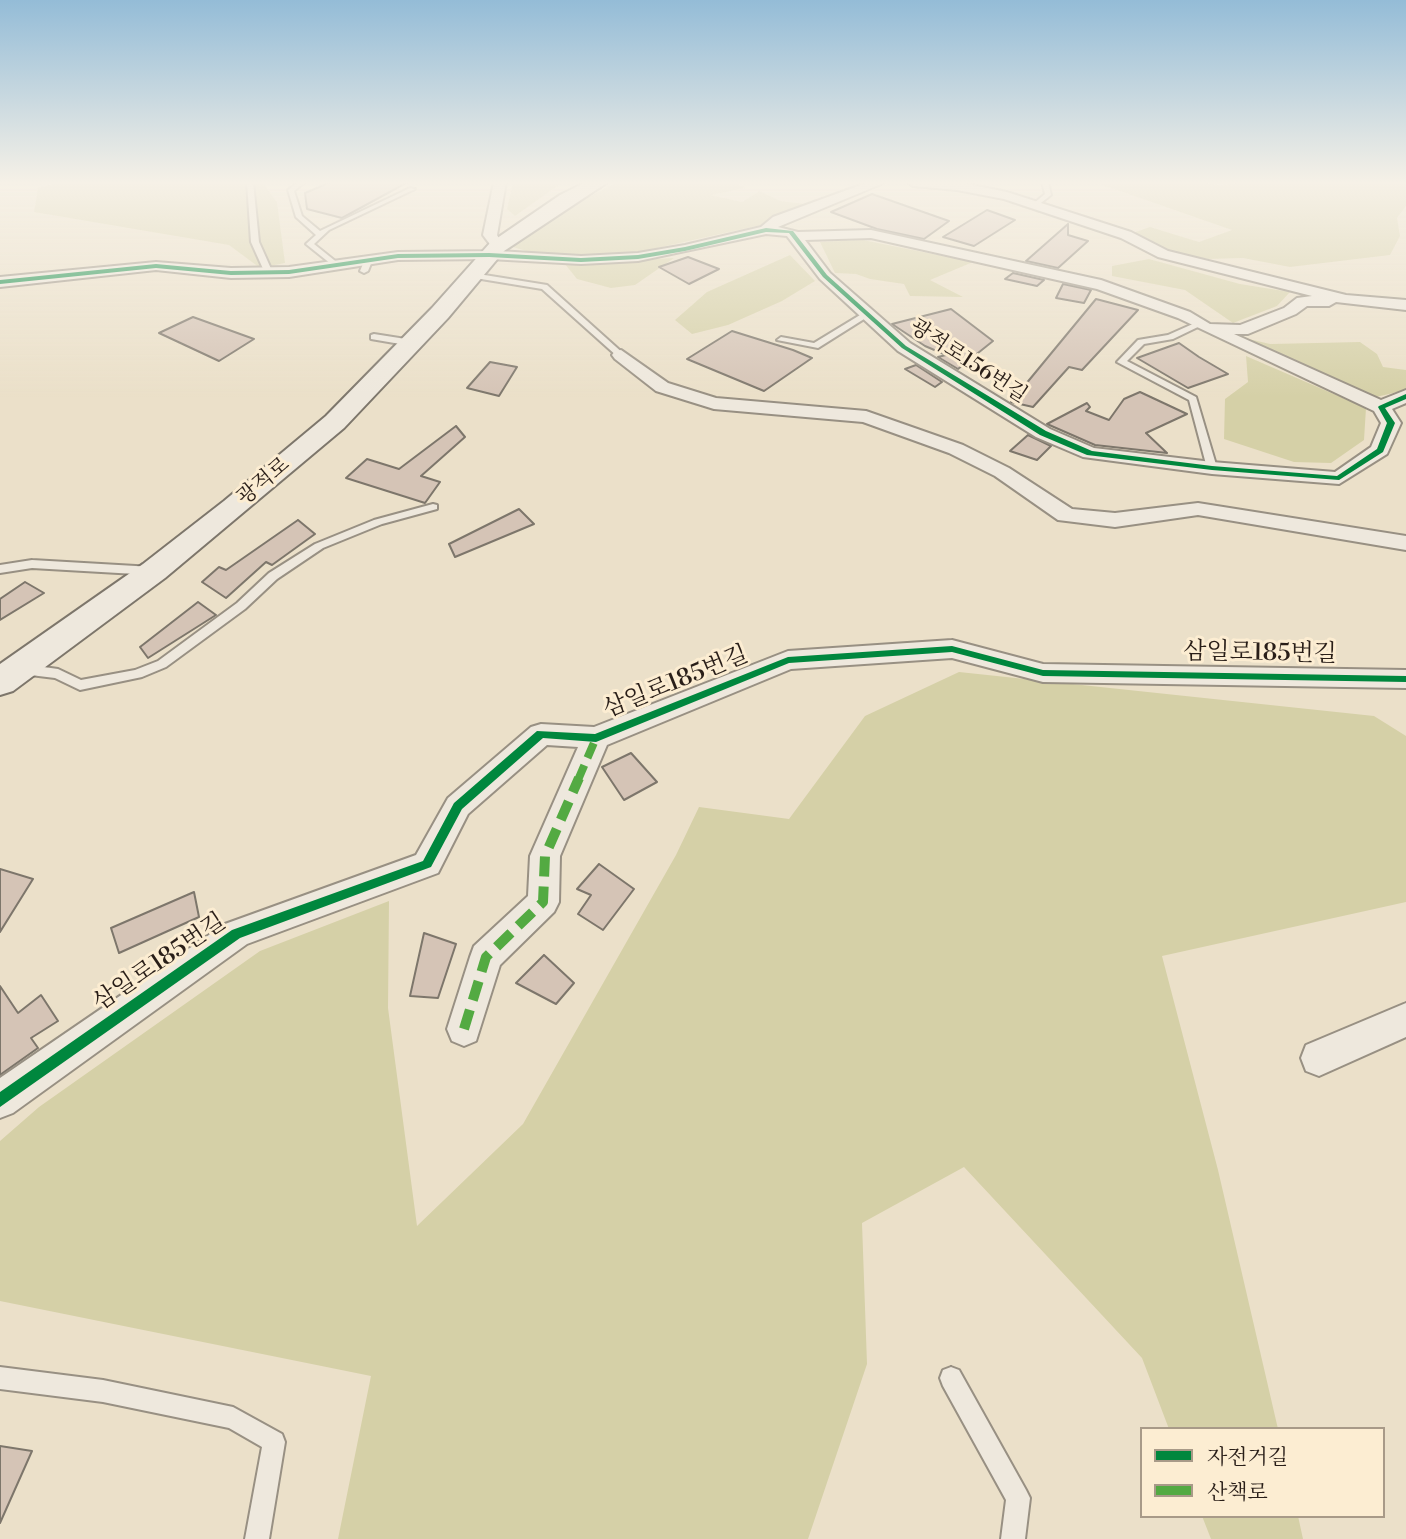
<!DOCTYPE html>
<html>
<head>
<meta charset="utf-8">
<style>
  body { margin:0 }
  #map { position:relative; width:1406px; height:1539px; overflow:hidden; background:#ebe0c9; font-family:"Libre Bodoni","Noto Serif KR",serif }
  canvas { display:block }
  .legend { position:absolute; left:1140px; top:1427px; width:245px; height:91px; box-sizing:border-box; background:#fcedd2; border:2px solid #a89a88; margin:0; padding:9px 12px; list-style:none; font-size:21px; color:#291e18 }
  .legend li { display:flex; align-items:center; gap:14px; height:35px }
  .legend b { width:35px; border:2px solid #a89a88 }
</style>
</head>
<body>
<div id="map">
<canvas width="1406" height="1539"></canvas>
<ul class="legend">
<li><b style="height:9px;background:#00873e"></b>자전거길</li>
<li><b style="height:9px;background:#53aa42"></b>산책로</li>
</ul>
</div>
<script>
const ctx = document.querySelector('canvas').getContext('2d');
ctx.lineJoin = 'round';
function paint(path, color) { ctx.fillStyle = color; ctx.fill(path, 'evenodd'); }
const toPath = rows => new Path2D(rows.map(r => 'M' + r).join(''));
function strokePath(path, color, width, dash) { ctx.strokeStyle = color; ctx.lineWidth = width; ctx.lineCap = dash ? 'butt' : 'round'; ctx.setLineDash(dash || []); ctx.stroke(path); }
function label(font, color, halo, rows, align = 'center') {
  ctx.font = font + ' "Libre Bodoni","Noto Serif KR",serif'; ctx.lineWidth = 6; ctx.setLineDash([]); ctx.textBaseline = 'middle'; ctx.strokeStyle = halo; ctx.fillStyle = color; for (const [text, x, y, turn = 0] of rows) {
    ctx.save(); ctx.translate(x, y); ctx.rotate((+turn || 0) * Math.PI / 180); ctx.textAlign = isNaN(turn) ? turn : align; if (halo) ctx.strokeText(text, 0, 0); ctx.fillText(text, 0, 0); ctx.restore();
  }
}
paint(toPath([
  [59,182,262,182,277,202,285,263,260,268,229,245,34,212,38,188],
  [513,182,563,182,515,216,507,209],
  [617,182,735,182,745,188,711,195,742,202,760,191,780,201,805,204,773,216,761,225,630,254,572,256,533,253,513,247,551,217],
  [1094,182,1196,182,1220,185,1249,182,1406,182,1406,206,1397,218,1400,236,1390,255,1290,267,1243,258,1208,259,1168,251,1133,233,1150,227,1199,242,1232,230],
  [863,240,973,262,930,280,963,297,910,296,904,284,870,279,856,274,835,273,820,242],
  [790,255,815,281,782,301,728,325,692,334,675,320,707,292],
  [674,258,635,285,611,288,577,279,565,264],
  [1149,259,1240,284,1290,292,1277,306,1233,323,1185,290,1112,276,1112,266],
  [1236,336,1270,344,1360,342,1377,354,1383,367,1406,370,1406,390,1376,397],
  [1246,356,1366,408,1364,440,1331,463,1294,462,1224,439,1225,399,1248,382],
  [959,672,1374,716,1406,736,1406,902,1162,956,1218,1170,1278,1429,1169,1429,1142,1358,964,1167,862,1223,867,1364,808,1539,338,1539,371,1376,0,1301,0,1141,39,1107,260,951,389,901,388,1008,417,1226,523,1124,676,855,699,807,789,819,865,716],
  [1202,1516,1298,1516,1303,1539,1211,1539]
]), '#d5d0a7');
const building = toPath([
  [331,182,408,182,342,218,307,209,305,193,331,182],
  [872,194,949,221,924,239,877,229,831,212,872,194],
  [987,210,1015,220,974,246,943,237,987,210],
  [1068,224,1068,235,1088,241,1058,268,1026,261,1068,224],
  [688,257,719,269,689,284,659,267,688,257],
  [1013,273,1044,280,1037,286,1005,279,1013,273],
  [1063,284,1091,290,1084,303,1056,298,1063,284],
  [1096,299,1138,310,1082,370,1069,367,1033,407,1011,402,1096,299],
  [951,309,993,341,958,369,938,357,946,355,925,346,892,324,951,309],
  [193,317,254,339,219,361,159,333,193,317],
  [732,331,793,350,812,358,764,391,687,359,732,331],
  [1179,343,1199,357,1228,374,1188,388,1137,358,1179,343],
  [490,362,517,367,499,396,467,388,490,362],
  [916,365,942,382,935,387,905,369,916,365],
  [1140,392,1187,414,1146,433,1167,453,1095,445,1047,424,1087,403,1090,407,1086,411,1109,420,1124,399,1140,392],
  [456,426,465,437,421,476,440,482,425,503,346,478,367,459,399,469,456,426],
  [1028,435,1051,446,1037,460,1010,451,1028,435],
  [519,509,534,524,455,557,449,544,519,509],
  [298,520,315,534,272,565,266,562,226,598,202,582,219,567,226,570,298,520],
  [25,582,44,593,0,620,0,599,25,582],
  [198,602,216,615,148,658,140,647,198,602],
  [631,753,657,782,624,800,602,767,631,753],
  [599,864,634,889,603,930,578,914,591,895,577,889,599,864],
  [0,869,33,879,0,932,0,869],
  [194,892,199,917,119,953,111,928,194,892],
  [424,933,456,944,438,998,410,996,424,933],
  [544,955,574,983,556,1004,516,983,544,955],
  [0,986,18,1013,41,995,58,1021,31,1038,38,1048,0,1075,0,986],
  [0,1446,32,1451,0,1523,0,1446]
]);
paint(building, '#d5c4b6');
strokePath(building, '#7d766b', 2);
const service = toPath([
  [247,182,253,182,259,242,272,271,268,273,264,271,251,242,247,182],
  [298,182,305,182,294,191,302,216,320,231,410,188,415,189,329,230,314,244,339,264,340,266,336,268,306,244,316,235,296,217,288,190,298,182],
  [1042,182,1048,182,1051,195,1037,206,1033,206,1033,204,1045,194,1042,182],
  [365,259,372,261,368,271,364,273,360,271,365,259],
  [472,273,547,285,625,355,618,357,542,289,469,277,468,275,472,273],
  [865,312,872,314,818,348,777,340,781,337,814,343,865,312],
  [1195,323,1202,325,1173,339,1144,344,1127,361,1196,397,1217,468,1212,471,1207,468,1189,400,1117,362,1138,340,1168,335,1195,323],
  [374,334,412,340,416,343,412,346,371,339,371,335,374,334],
  [433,504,437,505,437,509,382,524,323,548,277,579,245,609,166,667,142,677,80,690,55,678,22,674,16,669,22,664,58,669,81,680,135,670,158,661,237,603,269,573,315,544,374,520,433,504],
  [32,560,153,567,159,571,153,575,32,568,0,573,0,565,32,560],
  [0,1367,103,1380,233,1407,282,1434,285,1442,269,1539,245,1539,262,1447,229,1428,103,1402,0,1389,0,1367],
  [951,1367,959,1370,1026,1490,1030,1498,1025,1539,1001,1539,1006,1500,943,1386,940,1378,943,1370,951,1367]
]);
const minor = toPath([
  [494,182,506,182,497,235,504,247,498,251,581,256,638,253,685,245,761,227,773,217,869,182,886,182,778,227,798,232,871,230,1101,280,1190,312,1210,324,1240,325,1284,308,1297,298,1312,296,1158,257,1121,238,1004,199,957,190,913,186,907,182,957,182,1007,192,1131,232,1168,251,1346,295,1406,300,1406,310,1336,302,1329,306,1307,306,1296,314,1248,334,1234,334,1381,400,1406,390,1406,403,1392,409,1401,423,1387,454,1339,484,1212,474,1083,457,1036,437,898,351,820,279,787,236,766,234,638,261,581,264,489,259,398,260,289,277,231,278,156,270,0,287,0,277,156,262,231,268,289,267,398,252,495,251,483,235,494,182],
  [871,238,1097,289,1178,318,1374,411,1381,423,1371,447,1335,472,1212,462,1094,448,1050,429,910,343,830,273,805,240,871,238],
  [621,350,668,383,716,398,866,411,963,445,1009,468,1072,509,1115,513,1198,503,1406,536,1406,550,1198,515,1115,527,1058,520,995,476,949,453,863,422,714,409,656,391,615,359,612,355,615,351,621,350],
  [952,640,1043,664,1406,670,1406,688,1043,682,952,658,791,669,607,745,560,856,559,902,554,912,500,965,476,1041,464,1046,452,1041,447,1029,470,957,474,946,528,896,530,856,578,747,547,745,468,814,438,873,247,944,13,1113,0,1118,0,1078,225,924,416,855,448,798,531,727,541,724,594,727,788,651,952,640],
  [1406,1003,1406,1037,1319,1076,1306,1071,1301,1058,1306,1045,1406,1003]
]);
const secondary = toPath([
  [586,182,608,182,504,251,448,318,344,428,165,578,13,691,0,695,0,664,143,564,224,501,326,416,432,308,490,243,560,195,586,182]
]);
strokePath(service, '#989083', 4);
strokePath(minor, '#989083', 4);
strokePath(secondary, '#7d766b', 4);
paint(service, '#eee8dd');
paint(minor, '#eee8dd');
paint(secondary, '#eee8dd');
strokePath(toPath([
  [578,780,596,738]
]), '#53aa42', 8, [16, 8]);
strokePath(toPath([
  [464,1029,486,957,543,902,545,856,579,778]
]), '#53aa42', 10, [20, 10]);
paint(toPath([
  [766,228,793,231,827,275,906,346,1046,431,1092,451,1212,466,1337,476,1377,449,1387,423,1378,407,1379,406,1406,394,1406,399,1385,408,1395,423,1383,452,1339,480,1212,470,1087,455,1040,435,902,348,823,277,789,233,766,232,685,251,638,259,581,262,489,257,398,258,289,274,231,275,156,268,0,284,0,280,156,264,231,271,289,270,398,254,489,253,581,258,638,255,685,247,766,228],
  [952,646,1043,670,1406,676,1406,682,1043,676,952,652,789,663,596,742,543,738,462,809,431,867,240,938,0,1107,0,1092,232,930,423,861,454,803,537,731,595,734,788,657,952,646]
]), '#00873e');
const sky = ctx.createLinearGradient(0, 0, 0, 397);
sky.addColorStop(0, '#94bcd7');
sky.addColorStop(0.46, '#f6f1e7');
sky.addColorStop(1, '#f6f1e700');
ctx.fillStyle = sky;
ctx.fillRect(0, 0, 1406, 397);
label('21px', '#291e18', '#fcedd2', [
  ["광적로156번길",968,362,33],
  ["광적로",264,482,-40]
]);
label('24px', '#291e18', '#fcedd2', [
  ["삼일로185번길",1260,654,1],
  ["삼일로185번길",676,683,-22],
  ["삼일로185번길",160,963,-34]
]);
</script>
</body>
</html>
